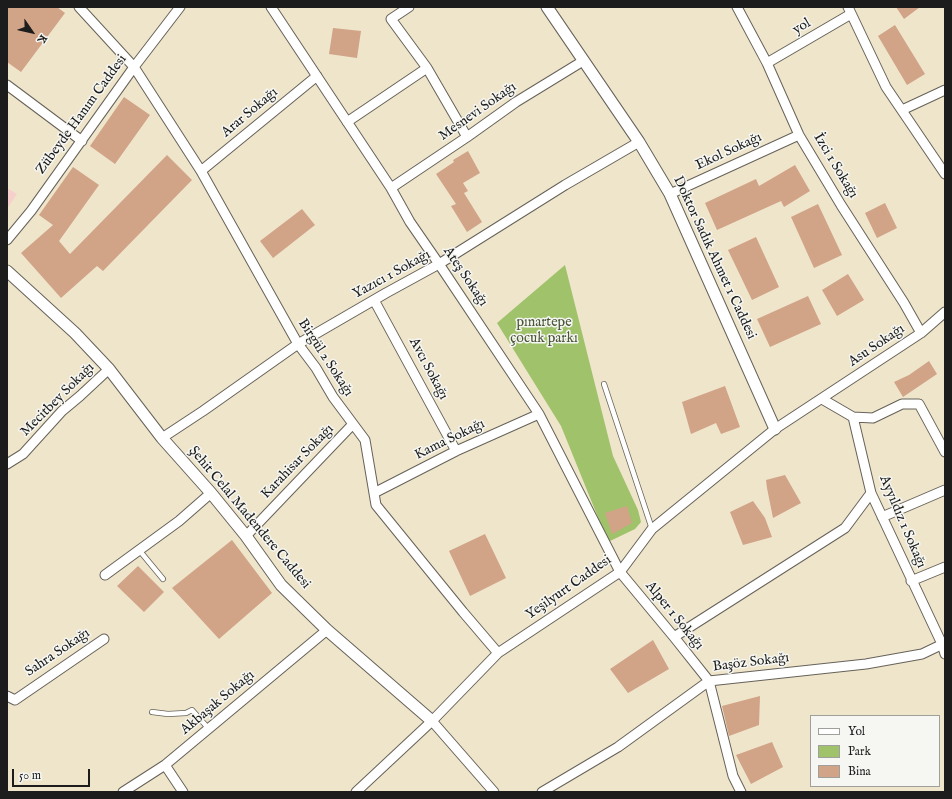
<!DOCTYPE html>
<html>
<head>
<meta charset="utf-8">
<style>
  body { margin:0 }
  #map { position:relative; width:952px; height:799px; overflow:hidden; background:#efe5cb; font-family:"IM FELL English",serif }
  canvas { display:block }
  .frame { position:absolute; inset:0; border:8px solid #1c1c1c; pointer-events:none }
  .legend { position:absolute; left:810px; top:715px; width:130px; height:72px; box-sizing:border-box; background:#f6f6f2; border:1px solid #9f9f9c; margin:0; padding:5px 7px; list-style:none; font-size:12px; color:#1c1c1c }
  .legend li { display:flex; align-items:center; gap:8px; height:20px }
  .legend b { width:20px; border:1px solid #9f9f9c }
  .north { position:absolute; left:12px; top:12px; width:40px; height:40px; -webkit-text-stroke:3px #f6f6f2; paint-order:stroke; rotate:124deg; font-size:11px; font-weight:700; line-height:16px; text-align:center; color:#1c1c1c }
  .north::after { content:''; display:block; margin:auto; width:14px; height:18px; background:#1c1c1c; clip-path:polygon(50% 0,100% 100%,50% 72%,0 100%) }
  .scale { position:absolute; left:12px; top:769px; width:78px; height:18px; box-sizing:border-box; border:2px solid #1c1c1c; border-top:0; padding-left:5px; font-size:12px; line-height:14px; white-space:nowrap; color:#1c1c1c; -webkit-text-stroke:3px #f6f6f2; paint-order:stroke }
</style>
</head>
<body>
<div id="map">
<canvas width="952" height="799"></canvas>
<div class="frame"></div>
<ul class="legend">
<li><b style="height:5px;background:#fff"></b>Yol</li>
<li><b style="height:11px;background:#9fc26b"></b>Park</li>
<li><b style="height:11px;background:#d1a387"></b>Bina</li>
</ul>
<div class="north">K</div>
<div class="scale">50 m</div>
</div>
<script>
const ctx = document.querySelector('canvas').getContext('2d');
ctx.lineJoin = 'round';
function paint(path, color) { ctx.fillStyle = color; ctx.fill(path, 'evenodd'); }
const toPath = rows => new Path2D(rows.map(r => 'M' + r).join(''));
function strokePath(path, color, width, dash) { ctx.strokeStyle = color; ctx.lineWidth = width; ctx.lineCap = dash ? 'butt' : 'round'; ctx.setLineDash(dash || []); ctx.stroke(path); }
function label(font, color, halo, rows, align = 'center') {
  ctx.font = font + ' "IM FELL English",serif'; ctx.lineWidth = 3; ctx.setLineDash([]); ctx.textBaseline = 'middle'; ctx.strokeStyle = halo; ctx.fillStyle = color; for (const [text, x, y, turn = 0] of rows) {
    ctx.save(); ctx.translate(x, y); ctx.rotate((+turn || 0) * Math.PI / 180); ctx.textAlign = isNaN(turn) ? turn : align; if (halo) ctx.strokeText(text, 0, 0); ctx.fillText(text, 0, 0); ctx.restore();
  }
}
paint(toPath([
  [7,188,17,194,7,209]
]), '#f7d0cb');
paint(toPath([
  [565,265,613,456,638,510,641,522,635,529,608,542,561,426,497,323]
]), '#9fc26b');
paint(toPath([
  [7,7,57,7,65,13,21,72,7,62],
  [896,7,920,7,904,19],
  [895,25,925,74,907,85,878,36],
  [333,28,361,31,357,58,329,54],
  [124,97,150,115,115,164,90,146],
  [468,151,480,173,463,183,468,191,464,193,482,222,467,232,451,206,456,204,436,174,454,162,453,160],
  [167,155,192,180,103,271,97,266,61,298,21,253,53,225,39,215,73,167,99,185,59,241,70,254],
  [795,165,810,191,784,207,781,201,717,230,705,203,756,179,759,186],
  [885,203,897,228,877,238,865,213],
  [818,204,842,255,814,268,791,217],
  [302,209,315,225,273,258,260,241],
  [756,237,779,287,752,300,728,250],
  [848,274,864,300,837,316,822,290],
  [808,296,821,324,770,347,757,319],
  [929,361,937,374,903,397,894,382,909,375],
  [725,386,740,427,721,434,716,423,691,434,682,402],
  [785,475,801,503,773,518,767,488,766,480],
  [753,501,765,518,772,537,743,545,730,512],
  [627,506,632,523,612,534,605,513],
  [485,534,506,578,470,596,449,551],
  [232,540,272,593,219,639,172,588],
  [138,566,164,592,144,612,117,586],
  [653,640,669,669,628,693,610,669],
  [760,696,759,725,729,736,722,706],
  [772,742,783,767,751,784,736,755]
]), '#d1a387');
const service = toPath([
  [604,384,652,529],
  [139,550,163,579],
  [152,712,168,714,186,713,192,710,209,729]
]);
const minor = toPath([
  [79,7,134,67,201,171,298,344,316,368,333,397,365,440,376,505,463,612,498,653],
  [271,7,391,188,410,222,439,264,539,414,620,572,674,637,709,681,733,776,741,792],
  [409,7,391,19,427,68,467,137],
  [737,7,767,63,799,135,841,205,904,303,921,333],
  [848,7,886,87,945,174],
  [767,63,851,14],
  [7,85,82,141],
  [902,110,945,90],
  [347,122,427,68],
  [201,171,317,76],
  [391,188,467,137,516,102,583,61],
  [670,194,799,135],
  [7,240,31,211,134,67,180,7],
  [374,300,456,451],
  [822,399,853,417,871,493,942,644,945,654],
  [853,417,873,418,902,404,919,404,945,452],
  [162,438,203,411,298,344,386,293,439,264,565,185,639,142],
  [7,464,23,454,62,411,80,396,109,369],
  [374,493,456,451,539,414],
  [882,517,945,490],
  [246,536,353,424],
  [105,575,179,521,211,493],
  [911,581,945,567],
  [674,637,845,528,871,493],
  [7,696,15,700,104,639],
  [432,721,494,792],
  [165,765,183,792],
  [123,792,165,765,327,630],
  [356,792,432,721,498,653,620,572,652,529,775,429,921,333,945,312],
  [542,792,618,747,709,681,866,664,922,654,945,643]
]);
const tertiary = toPath([
  [547,7,639,142,670,194,775,429],
  [7,271,75,333,109,369,162,438,211,493,246,536,281,585,327,630,432,721]
]);
strokePath(service, '#666259', 6);
strokePath(minor, '#666259', 11);
strokePath(tertiary, '#666259', 13);
strokePath(service, '#fff', 4.5);
strokePath(minor, '#fff', 9);
strokePath(tertiary, '#fff', 11);
label('14px', '#1c1c1c', '#f6f6f2', [
  ["yol",802,27,-30],
  ["Mesnevi Sokağı",478,112,-35],
  ["Arar Sokağı",250,113,-40],
  ["Zübeyde Hanım Caddesi",82,115,-54],
  ["Ekol Sokağı",729,152,-25],
  ["İzci 1 Sokağı",835,166,59],
  ["Doktor Sadık Ahmet 1 Caddesi",714,258,65],
  ["Yazıcı 1 Sokağı",392,275,-29],
  ["Ateş Sokağı",465,277,56],
  ["Asu Sokağı",877,346,-34],
  ["Birgül 2 Sokağı",325,358,57],
  ["Avcı Sokağı",428,369,62],
  ["Mecitbey Sokağı",58,400,-45],
  ["Kama Sokağı",450,440,-26],
  ["Karahisar Sokağı",298,462,-46],
  ["Şehit Celal Madendere Caddesi",249,518,50],
  ["Ayyıldız 1 Sokağı",902,522,67],
  ["Yeşilyurt Caddesi",569,588,-35],
  ["Alper 1 Sokağı",674,616,51],
  ["Sahra Sokağı",58,653,-34],
  ["Başöz Sokağı",751,663,-7],
  ["Akbaşak Sokağı",218,703,-40]
]);
label('14px', '#4a5638', '#f6f6f2', [
  ["pınartepe",544,323],
  ["çocuk parkı",544,339]
]);
</script>
</body>
</html>
